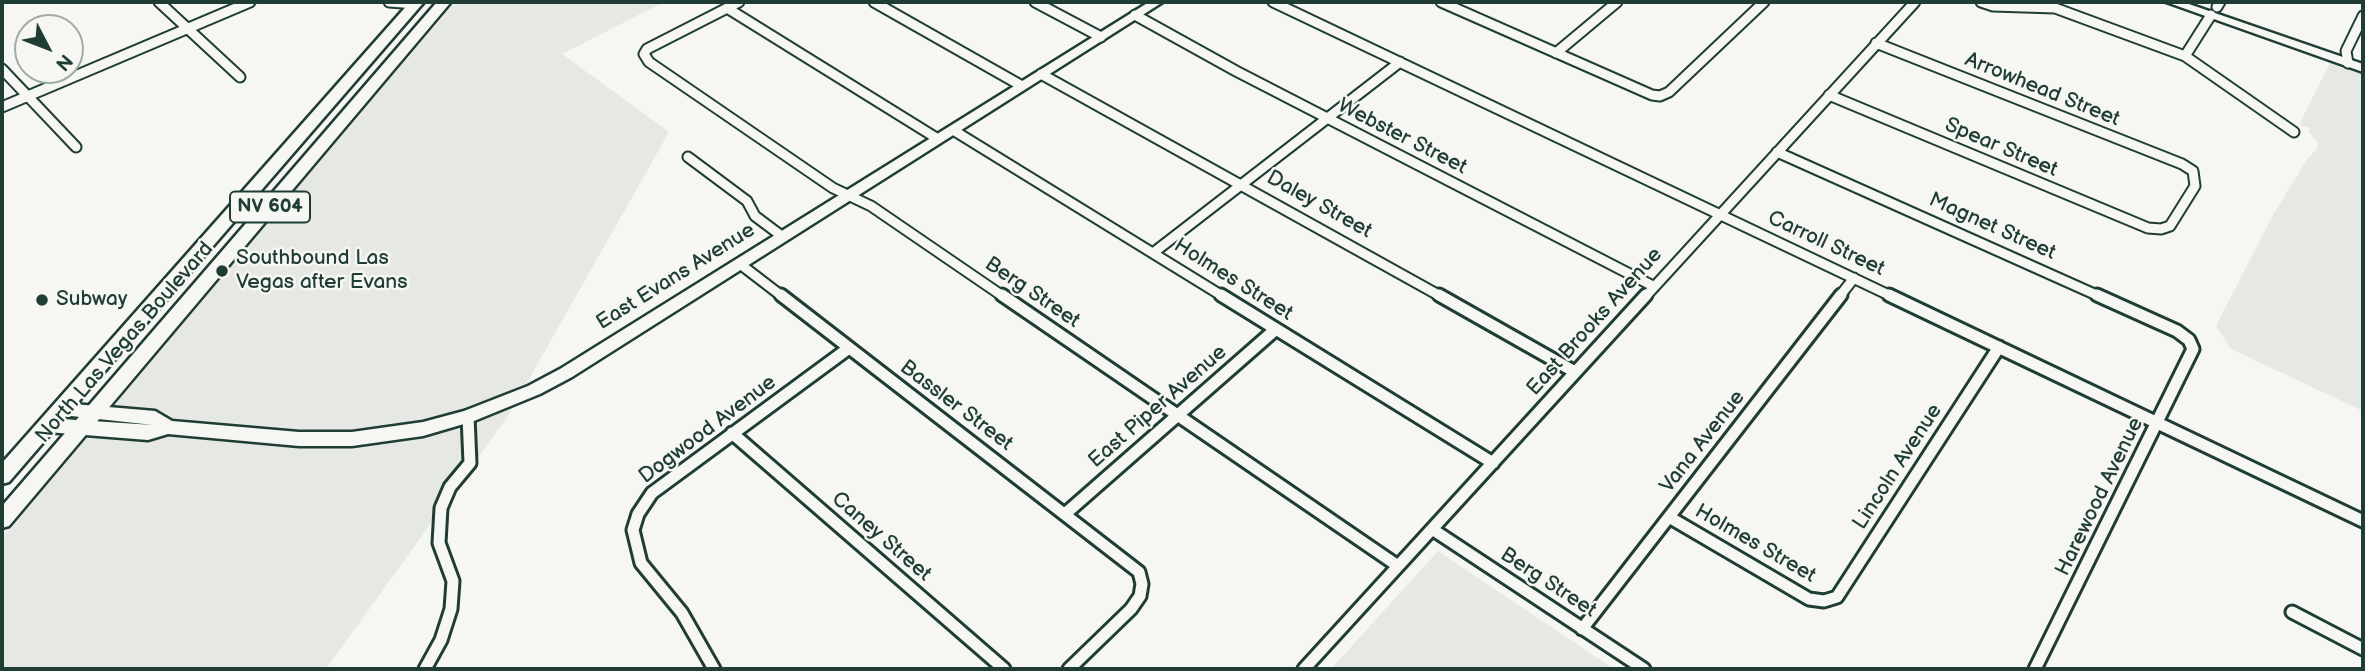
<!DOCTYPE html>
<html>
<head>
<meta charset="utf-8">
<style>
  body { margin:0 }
  #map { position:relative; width:2365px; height:671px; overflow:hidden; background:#f6f6f2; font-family:"Balsamiq Sans",sans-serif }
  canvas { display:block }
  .frame { position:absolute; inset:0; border:4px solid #1f3d34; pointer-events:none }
  .north { position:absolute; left:14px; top:14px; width:70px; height:70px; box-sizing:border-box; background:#f6f6f2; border:2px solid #a0aca6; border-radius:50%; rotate:132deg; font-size:19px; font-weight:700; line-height:28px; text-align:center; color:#1f3d34 }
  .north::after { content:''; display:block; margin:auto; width:24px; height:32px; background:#1f3d34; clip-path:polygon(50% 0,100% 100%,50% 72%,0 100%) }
</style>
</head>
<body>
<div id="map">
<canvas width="2365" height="671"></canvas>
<div class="frame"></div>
<div class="north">N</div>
</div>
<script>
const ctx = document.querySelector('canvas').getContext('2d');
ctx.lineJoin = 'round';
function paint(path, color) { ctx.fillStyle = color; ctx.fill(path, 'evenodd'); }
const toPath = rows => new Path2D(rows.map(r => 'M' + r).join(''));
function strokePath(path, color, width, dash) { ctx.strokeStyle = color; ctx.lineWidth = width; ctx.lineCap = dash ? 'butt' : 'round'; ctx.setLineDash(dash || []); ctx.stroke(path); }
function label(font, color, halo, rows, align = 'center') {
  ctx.font = font + ' "Balsamiq Sans",sans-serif'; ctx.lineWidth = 5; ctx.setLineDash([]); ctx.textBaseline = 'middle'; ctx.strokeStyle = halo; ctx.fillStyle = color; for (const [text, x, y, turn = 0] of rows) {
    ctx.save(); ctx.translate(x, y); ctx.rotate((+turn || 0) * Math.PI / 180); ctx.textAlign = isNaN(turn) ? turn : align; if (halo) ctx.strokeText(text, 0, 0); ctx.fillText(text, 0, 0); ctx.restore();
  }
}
paint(toPath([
  [455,2,664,2,562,54,669,132,508,416,326,669,2,669,2,536],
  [2331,61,2363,73,2363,411,2231,349,2216,326,2273,215,2308,158,2317,149,2318,143,2308,131,2311,128,2299,125],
  [1438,551,1614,669,1331,669]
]), '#e6e8e4');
const streetFar1 = toPath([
  [159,2,240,77],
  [389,2,416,4],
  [739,2,647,49,644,54,649,62,833,188,871,206,1004,297],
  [874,2,1022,86],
  [1035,2,1101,37],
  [1273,2,1893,297],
  [1441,2,1652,95,1660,96,1669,92,1764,2],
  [1981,2,1993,6,2055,8,2185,56,2294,132],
  [2217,7,2220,2],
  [727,8,938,139],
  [1135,15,1236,71,1653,286],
  [1556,53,1617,2],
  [2185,56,2211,15],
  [2348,63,2346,51,2363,16],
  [2,69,76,147],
  [1041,74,1442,297],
  [1829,95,2148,228,2161,229,2170,226,2195,186,2193,171,2182,164,1876,43],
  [2,107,250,2],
  [953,130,1224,297],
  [1777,152,2101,297],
  [688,157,747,201,755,216,783,237],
  [1153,253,1400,62],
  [740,264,783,297],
  [1645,297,1915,2],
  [1839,297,1854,278]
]);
const street = toPath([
  [781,295,1139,572,1142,584,1140,596,1131,609,1069,669],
  [1002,295,1398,566],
  [1221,295,1493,463],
  [1439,295,1575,372],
  [1889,295,2363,521],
  [732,433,1004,669],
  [1065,514,1276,329],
  [1669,517,1809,599,1824,601,1837,597,1999,347],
  [1432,529,1644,669],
  [2292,612,2363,649],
  [1582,629,1841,295],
  [425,669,441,640,451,609,453,581,439,543,441,508,450,487,470,463,468,416],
  [714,669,682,613,641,563,633,530,638,514,652,493,849,348],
  [1304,669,1646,295],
  [2035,669,2193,349,2189,340,2177,331,2097,295]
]);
const secondary = toPath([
  [1149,2,1163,2,572,377,540,394,474,421,423,436,352,446,299,446,168,434,148,440,47,432,41,430,39,425,41,420,47,418,153,425,62,415,56,414,54,409,56,404,62,403,155,411,172,421,299,432,352,432,423,422,464,411,528,386,560,369,1149,2],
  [2166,2,2183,2,2363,64,2363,72,2166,2]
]);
const primary = toPath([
  [410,2,424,2,9,482,2,484,2,463,410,2],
  [437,2,451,2,9,526,2,528,2,506,437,2]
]);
strokePath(streetFar1, '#1f3d34', 13);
strokePath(street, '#1f3d34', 17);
strokePath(secondary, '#1f3d34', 5);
strokePath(primary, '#1f3d34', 5);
strokePath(streetFar1, '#f6f6f2', 9);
strokePath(street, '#f6f6f2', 11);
paint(secondary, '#f6f6f2');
paint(primary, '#f6f6f2');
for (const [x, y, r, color] of [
  [222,271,7,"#1f3d34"],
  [42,300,7,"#1f3d34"]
]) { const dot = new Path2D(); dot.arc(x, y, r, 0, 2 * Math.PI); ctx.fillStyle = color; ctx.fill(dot); strokePath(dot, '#f6f6f2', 2.5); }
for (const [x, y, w] of [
  [270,207,80]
]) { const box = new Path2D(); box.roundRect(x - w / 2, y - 15.5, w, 31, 5); ctx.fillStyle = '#f6f6f2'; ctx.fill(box); strokePath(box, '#1f3d34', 2); }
label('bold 19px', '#1f3d34', null, [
  ["NV 604",270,207]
]);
label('21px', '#1f3d34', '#f6f6f2', [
  ["Arrowhead Street",2042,90,22],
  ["Webster Street",1402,137,27],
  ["Spear Street",2001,148,23],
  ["Daley Street",1319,205,29],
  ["Magnet Street",1992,227,24],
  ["Carroll Street",1826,244,25],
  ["East Evans Avenue",676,277,-32],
  ["Holmes Street",1233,280,32],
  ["Berg Street",1032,293,34],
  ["East Brooks Avenue",1595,322,-48],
  ["North Las Vegas Boulevard",125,343,-49],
  ["Bassler Street",956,406,37],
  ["East Piper Avenue",1158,407,-41],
  ["Dogwood Avenue",708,430,-37],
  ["Vana Avenue",1703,442,-52],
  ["Lincoln Avenue",1898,467,-57],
  ["Harewood Avenue",2100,497,-64],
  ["Caney Street",881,537,41],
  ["Holmes Street",1755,544,30],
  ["Berg Street",1548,583,33]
]);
label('21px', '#1f3d34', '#f6f6f2', [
  ["Southbound Las",236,259],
  ["Vegas after Evans",236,283],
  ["Subway",56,300]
], 'left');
</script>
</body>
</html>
